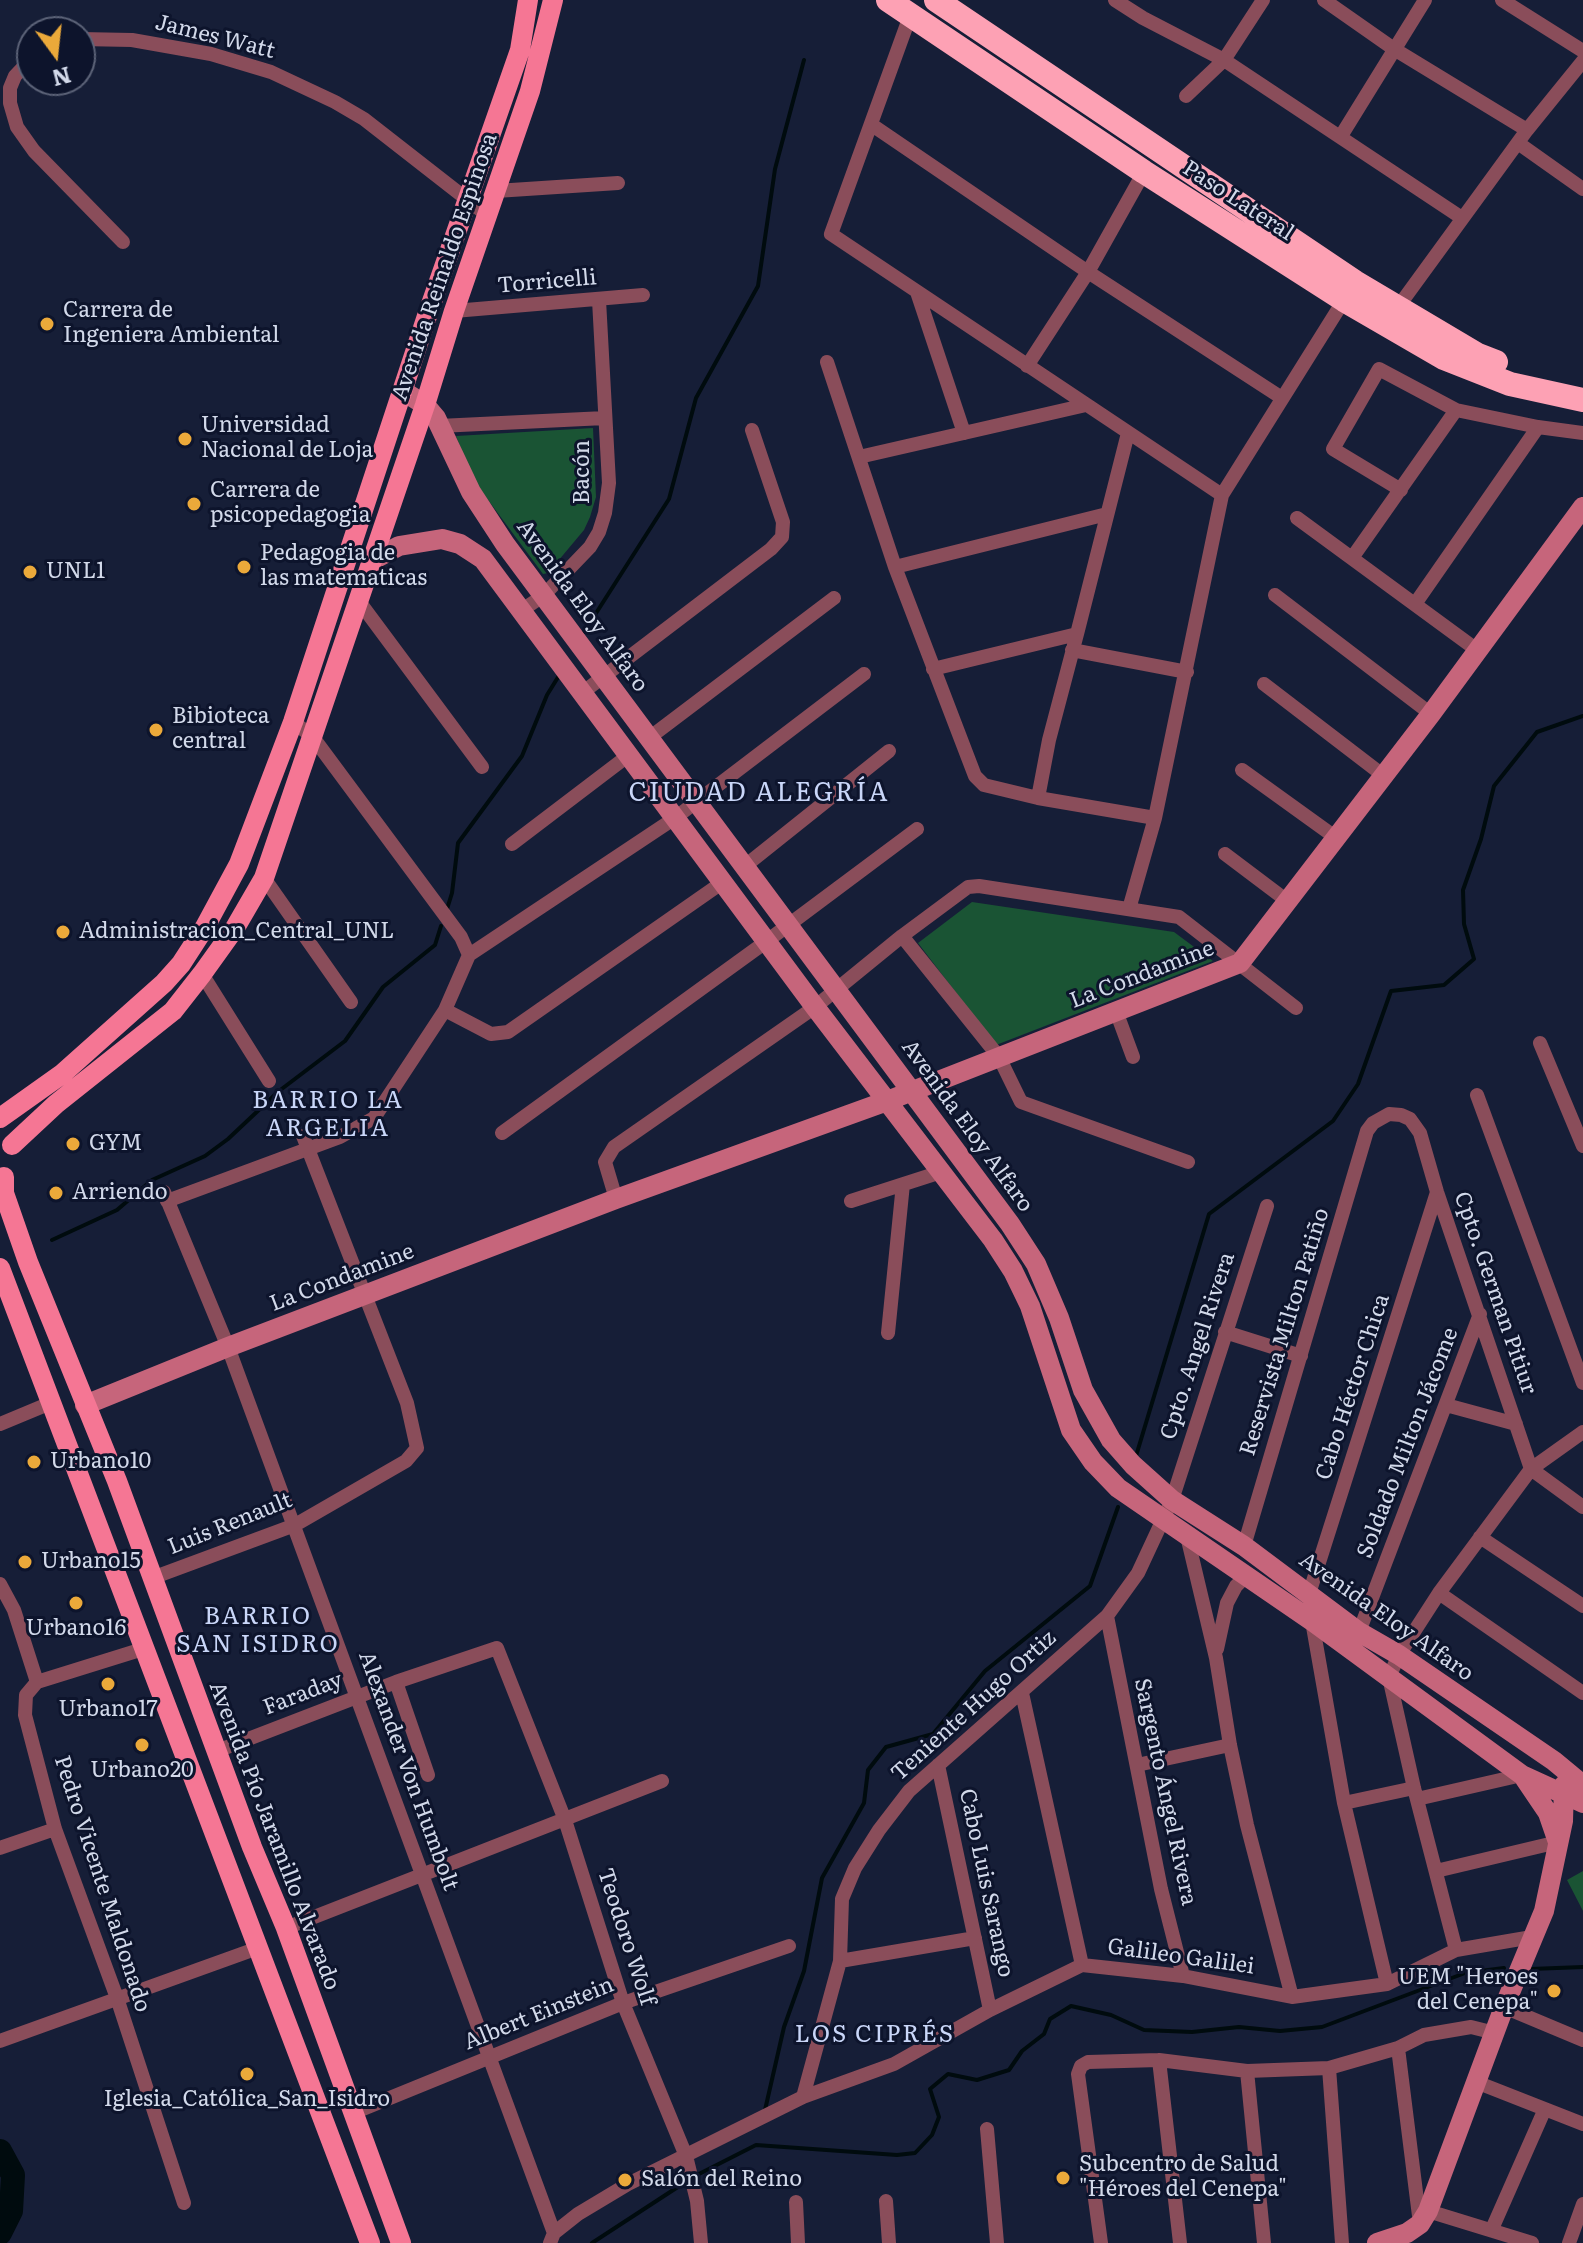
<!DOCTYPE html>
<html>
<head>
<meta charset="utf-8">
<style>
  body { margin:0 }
  #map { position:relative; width:1583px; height:2243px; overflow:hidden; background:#161e37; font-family:Literata,serif }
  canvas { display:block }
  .north { position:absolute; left:16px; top:16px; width:80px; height:80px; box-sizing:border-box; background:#0d142c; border:2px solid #5c6378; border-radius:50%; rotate:165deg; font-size:22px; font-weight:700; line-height:32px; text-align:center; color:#d2d9ea }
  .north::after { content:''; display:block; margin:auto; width:28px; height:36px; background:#eba93a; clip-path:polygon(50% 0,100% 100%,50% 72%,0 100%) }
</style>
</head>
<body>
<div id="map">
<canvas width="1583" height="2243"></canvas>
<div class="north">N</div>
</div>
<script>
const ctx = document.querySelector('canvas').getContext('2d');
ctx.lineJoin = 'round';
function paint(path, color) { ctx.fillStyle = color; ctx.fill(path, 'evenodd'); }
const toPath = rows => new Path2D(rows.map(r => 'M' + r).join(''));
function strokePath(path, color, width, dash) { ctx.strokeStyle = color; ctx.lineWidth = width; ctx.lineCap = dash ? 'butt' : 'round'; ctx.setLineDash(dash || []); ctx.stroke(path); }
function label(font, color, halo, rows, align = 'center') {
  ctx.font = font + ' Literata,serif'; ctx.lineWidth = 6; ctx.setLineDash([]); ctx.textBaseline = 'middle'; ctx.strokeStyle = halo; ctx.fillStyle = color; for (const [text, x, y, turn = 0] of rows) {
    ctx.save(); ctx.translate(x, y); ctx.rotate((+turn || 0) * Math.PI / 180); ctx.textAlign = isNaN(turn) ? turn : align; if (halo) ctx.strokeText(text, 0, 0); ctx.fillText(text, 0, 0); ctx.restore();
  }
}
paint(toPath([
  [593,428,596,497,590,517,584,530,548,573,543,574,474,481,456,436],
  [972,902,1174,932,1213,961,996,1045,918,943],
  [1583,1871,1583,1911,1567,1880]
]), '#1a5434');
strokePath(toPath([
  [584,632,669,499,696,398,758,286,775,169,804,60],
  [447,909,452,893,458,843,522,756,547,695,560,674],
  [52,1240,117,1210,152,1180,205,1156,228,1139,279,1091,345,1041,383,987,435,945,441,926],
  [1136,1456,1209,1214,1333,1121,1358,1084,1391,991,1444,985,1474,959,1464,924,1463,890,1481,839,1494,786,1537,732,1583,716],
  [1531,1969,1583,1967],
  [765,2110,784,2027,804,1971,822,1878,864,1803,868,1770,886,1747,933,1734,985,1671,1090,1586,1118,1507],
  [695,2176,756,2145,897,2155,915,2153,932,2135,939,2117,930,2089,948,2074,977,2080,1009,2070,1022,2051,1044,2034,1050,2019,1071,2006,1111,2015,1144,2030,1192,2032,1239,2027,1280,2031,1322,2027,1465,1973,1504,1968],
  [592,2243,687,2181]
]), '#000b0e', 4);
strokePath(toPath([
  [0,2151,13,2175,11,2211,0,2233]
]), '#000b0e', 24);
strokePath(toPath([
  [1115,0,1143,18,1224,60,1462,218],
  [1324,0,1394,49,1527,130],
  [1502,0,1583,51],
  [910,16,831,234,1222,495],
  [80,39,132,40,211,54,271,72,335,102,364,119,487,215],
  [32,58,15,76,10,88,10,103,17,127,34,151,123,242],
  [1186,96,1224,60,1263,0],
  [872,125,1088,272,1282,398],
  [1341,136,1425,0],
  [1518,143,1583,189],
  [496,191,618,183],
  [917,292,964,433],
  [1398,307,1527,130,1583,61],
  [454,311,643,295],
  [827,362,895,567,975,776,984,785,1038,798,1155,818],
  [1027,366,1088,272,1144,172],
  [439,426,605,418],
  [859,457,1086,405],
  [1401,490,1333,449,1379,369,1456,410,1538,427,1583,433],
  [1297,518,1477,650],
  [1352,558,1456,410],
  [895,567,1107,514],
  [1275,595,1431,714],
  [358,600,482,767],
  [1415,604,1538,427],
  [522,610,543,596,590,547,599,532,605,513,609,483,599,300],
  [1077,634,1128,433],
  [1072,650,1187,672],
  [933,669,1077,634,1049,740,1038,798],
  [1264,684,1384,776],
  [582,693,771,549,782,537,783,522,752,430],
  [293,722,312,736,461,937,469,955],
  [649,738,834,598],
  [1242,770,1335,837],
  [512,844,629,755],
  [1225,854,1286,900],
  [745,866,889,751],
  [264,878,351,1002],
  [1129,909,1155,818,1222,495,1344,300],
  [902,936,999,1057,1021,1102,1188,1162],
  [202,974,269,1081],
  [445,1010,469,955,675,818,864,674],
  [1116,1011,1133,1057],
  [1540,1043,1583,1146],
  [1477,1095,1583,1383],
  [502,1133,767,941,917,829],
  [164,1192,228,1347,554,2233],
  [616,1199,605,1162,614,1147,815,1007,902,936,968,887,979,886,1179,917,1296,1008],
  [167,1201,340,1137,374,1118,445,1010,491,1034,508,1032,723,882],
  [851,1201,941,1172],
  [1225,1332,1301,1356],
  [888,1333,903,1184],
  [1446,1405,1516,1424],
  [0,1424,53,1402],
  [1187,1536,1216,1658,1230,1745,1247,1825,1292,1997],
  [1480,1537,1583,1606],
  [1244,1546,1367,1131,1373,1123,1389,1114,1401,1115,1410,1119,1420,1133,1437,1192,1531,1469,1583,1507],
  [152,1578,295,1525,406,1461,417,1448,407,1403,303,1136],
  [0,1584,14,1610,37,1682,26,1695,25,1715,55,1829,117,1998,184,2203],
  [1439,1593,1583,1693],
  [1309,1594,1437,1192],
  [1107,1616,1161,1889,1183,1976],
  [1312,1621,1344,1803,1387,1984],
  [1359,1632,1480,1314],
  [1217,1649,1227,1603,1236,1586,1246,1576],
  [37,1682,143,1649],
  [396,1682,428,1775],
  [1022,1693,1082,1965],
  [217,1751,396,1682,497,1648,565,1820,623,2003,686,2156,697,2201,701,2243],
  [938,1765,990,2010],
  [1137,1765,1230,1745],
  [1417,1799,1522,1775],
  [1344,1803,1414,1788],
  [0,1848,55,1829],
  [1436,1871,1558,1842],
  [286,1928,662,1781],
  [1456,1950,1414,1788,1389,1677,1399,1655,1439,1593,1531,1469,1583,1432],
  [840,1961,975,1938],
  [1504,2007,1583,2040],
  [0,2041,258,1948],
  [1398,2048,1420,2224],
  [1159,2060,1180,2243],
  [1329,2068,1342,2243],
  [1247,2071,1264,2243],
  [1476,2082,1583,2124],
  [803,2097,840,1961,842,1899,855,1868,879,1830,909,1791,1107,1616,1138,1573,1172,1500,1267,1206],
  [353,2113,623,2003,789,1946],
  [987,2129,997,2243],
  [886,2201,889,2243],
  [796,2202,798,2243],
  [1428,2211,1532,2243],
  [1492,2229,1544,2111],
  [550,2243,554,2233,578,2214,628,2184,803,2097,894,2064,990,2010,1082,1965,1183,1976,1292,1997,1387,1984,1456,1950,1532,1937],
  [1101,2243,1078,2074,1081,2066,1088,2062,1159,2060,1247,2071,1329,2068,1398,2048,1424,2035,1471,2027,1495,2033],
  [1569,2243,1583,2204]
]), '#8a4d5a', 14);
strokePath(toPath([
  [403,391,425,405,436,418,471,492,505,544,1010,1224,1036,1264,1059,1318,1083,1390,1111,1440,1133,1465,1172,1500,1244,1546,1359,1632,1399,1655,1554,1761,1583,1785],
  [371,561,399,546,442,539,460,544,483,559,815,1007,993,1240,1013,1271,1030,1306,1071,1430,1093,1462,1118,1488,1312,1621,1522,1775,1583,1803],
  [85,1405,228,1347,616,1199,887,1101,1240,963,1431,714,1583,507],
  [1525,1779,1548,1813,1558,1842],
  [1377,2243,1407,2233,1420,2224,1428,2211,1504,2007,1544,1911,1563,1821,1564,1785]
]), '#c6657b', 20);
strokePath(toPath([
  [0,1118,62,1074,164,983,181,964,205,927,239,864,293,722,428,313,520,50,528,0],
  [12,1145,56,1104,173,1011,202,974,235,928,264,878,425,405,454,311,530,91,553,0],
  [4,1177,4,1193,28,1262,117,1481,252,1847,286,1928,401,2243],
  [0,1268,370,2243]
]), '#f57694', 20);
strokePath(toPath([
  [888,0,1144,172,1344,300,1444,358,1510,384,1583,400],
  [936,0,1355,282,1478,355,1496,362]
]), '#fda1b4', 24);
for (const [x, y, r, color] of [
  [47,324,8,"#eba93a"],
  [185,439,8,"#eba93a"],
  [194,504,8,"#eba93a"],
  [244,567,8,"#eba93a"],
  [30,572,8,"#eba93a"],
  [156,730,8,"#eba93a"],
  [63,932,8,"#eba93a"],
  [73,1144,8,"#eba93a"],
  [56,1193,8,"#eba93a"],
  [34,1462,8,"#eba93a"],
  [25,1562,8,"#eba93a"],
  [76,1603,8,"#eba93a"],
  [108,1684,8,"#eba93a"],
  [142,1745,8,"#eba93a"],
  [1554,1991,8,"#eba93a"],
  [247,2074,8,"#eba93a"],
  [1063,2178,8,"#eba93a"],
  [625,2180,8,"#eba93a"]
]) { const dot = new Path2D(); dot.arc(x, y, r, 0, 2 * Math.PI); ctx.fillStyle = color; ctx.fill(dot); strokePath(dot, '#0d142c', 3); }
label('22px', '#d2d9ea', '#0d142c', [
  ["James Watt",215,37,14],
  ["Paso Lateral",1238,201,33],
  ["Avenida Reinaldo Espinosa",445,267,-71],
  ["Torricelli",547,282,-5],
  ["Bacón",583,472,-90],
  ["Avenida Eloy Alfaro",582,606,54],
  ["La Condamine",1142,975,-21],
  ["Avenida Eloy Alfaro",967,1126,54],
  ["La Condamine",342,1278,-21],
  ["Cpto. German Pitiur",1495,1293,71],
  ["Reservista Milton Patiño",1285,1332,-73],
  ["Cpto. Angel Rivera",1198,1346,-72],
  ["Cabo Héctor Chica",1353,1387,-72],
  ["Soldado Milton Jácome",1408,1443,-69],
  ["Luis Renault",230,1524,-22],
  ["Avenida Eloy Alfaro",1386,1617,35],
  ["Faraday",303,1694,-21],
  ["Teniente Hugo Ortiz",974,1706,-42],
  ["Alexander Von Humbolt",408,1771,70],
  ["Sargento Ángel Rivera",1165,1792,78],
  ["Avenida Pío Jaramillo Alvarado",274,1836,69],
  ["Cabo Luis Sarango",986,1883,78],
  ["Pedro Vicente Maldonado",102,1884,72],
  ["Teodoro Wolf",626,1937,72],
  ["Galileo Galilei",1181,1957,8],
  ["Albert Einstein",539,2014,-22]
]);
label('22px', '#d2d9ea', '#0d142c', [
  ["Carrera de",63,311],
  ["Ingeniera Ambiental",63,336],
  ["Universidad",201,426],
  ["Nacional de Loja",201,451],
  ["Carrera de",210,491],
  ["psicopedagogia",210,516],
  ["Pedagogia de",260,554],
  ["las matematicas",260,579],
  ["UNL1",46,572],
  ["Bibioteca",172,717],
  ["central",172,742],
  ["Administracion_Central_UNL",79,932],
  ["GYM",89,1144],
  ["Arriendo",72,1193],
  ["Urbano10",50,1462],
  ["Urbano15",41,1562],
  ["Urbano16",76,1629,"center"],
  ["Urbano17",108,1710,"center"],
  ["Urbano20",142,1771,"center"],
  ["UEM \"Heroes",1538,1978,"right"],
  ["del Cenepa\"",1538,2003,"right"],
  ["Iglesia_Católica_San_Isidro",247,2100,"center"],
  ["Subcentro de Salud",1079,2165],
  ["\"Héroes del Cenepa\"",1079,2190],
  ["Salón del Reino",641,2180]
], 'left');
ctx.letterSpacing = '2px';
label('24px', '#c9d6f8', '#0d142c', [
  ["BARRIO LA",328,1101],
  ["ARGELIA",328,1129],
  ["BARRIO",258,1617],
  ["SAN ISIDRO",258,1645],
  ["LOS CIPRÉS",875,2035]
]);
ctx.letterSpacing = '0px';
ctx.letterSpacing = '2px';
label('26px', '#c9d6f8', '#0d142c', [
  ["CIUDAD ALEGRÍA",759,793]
]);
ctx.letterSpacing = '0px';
</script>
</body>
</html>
